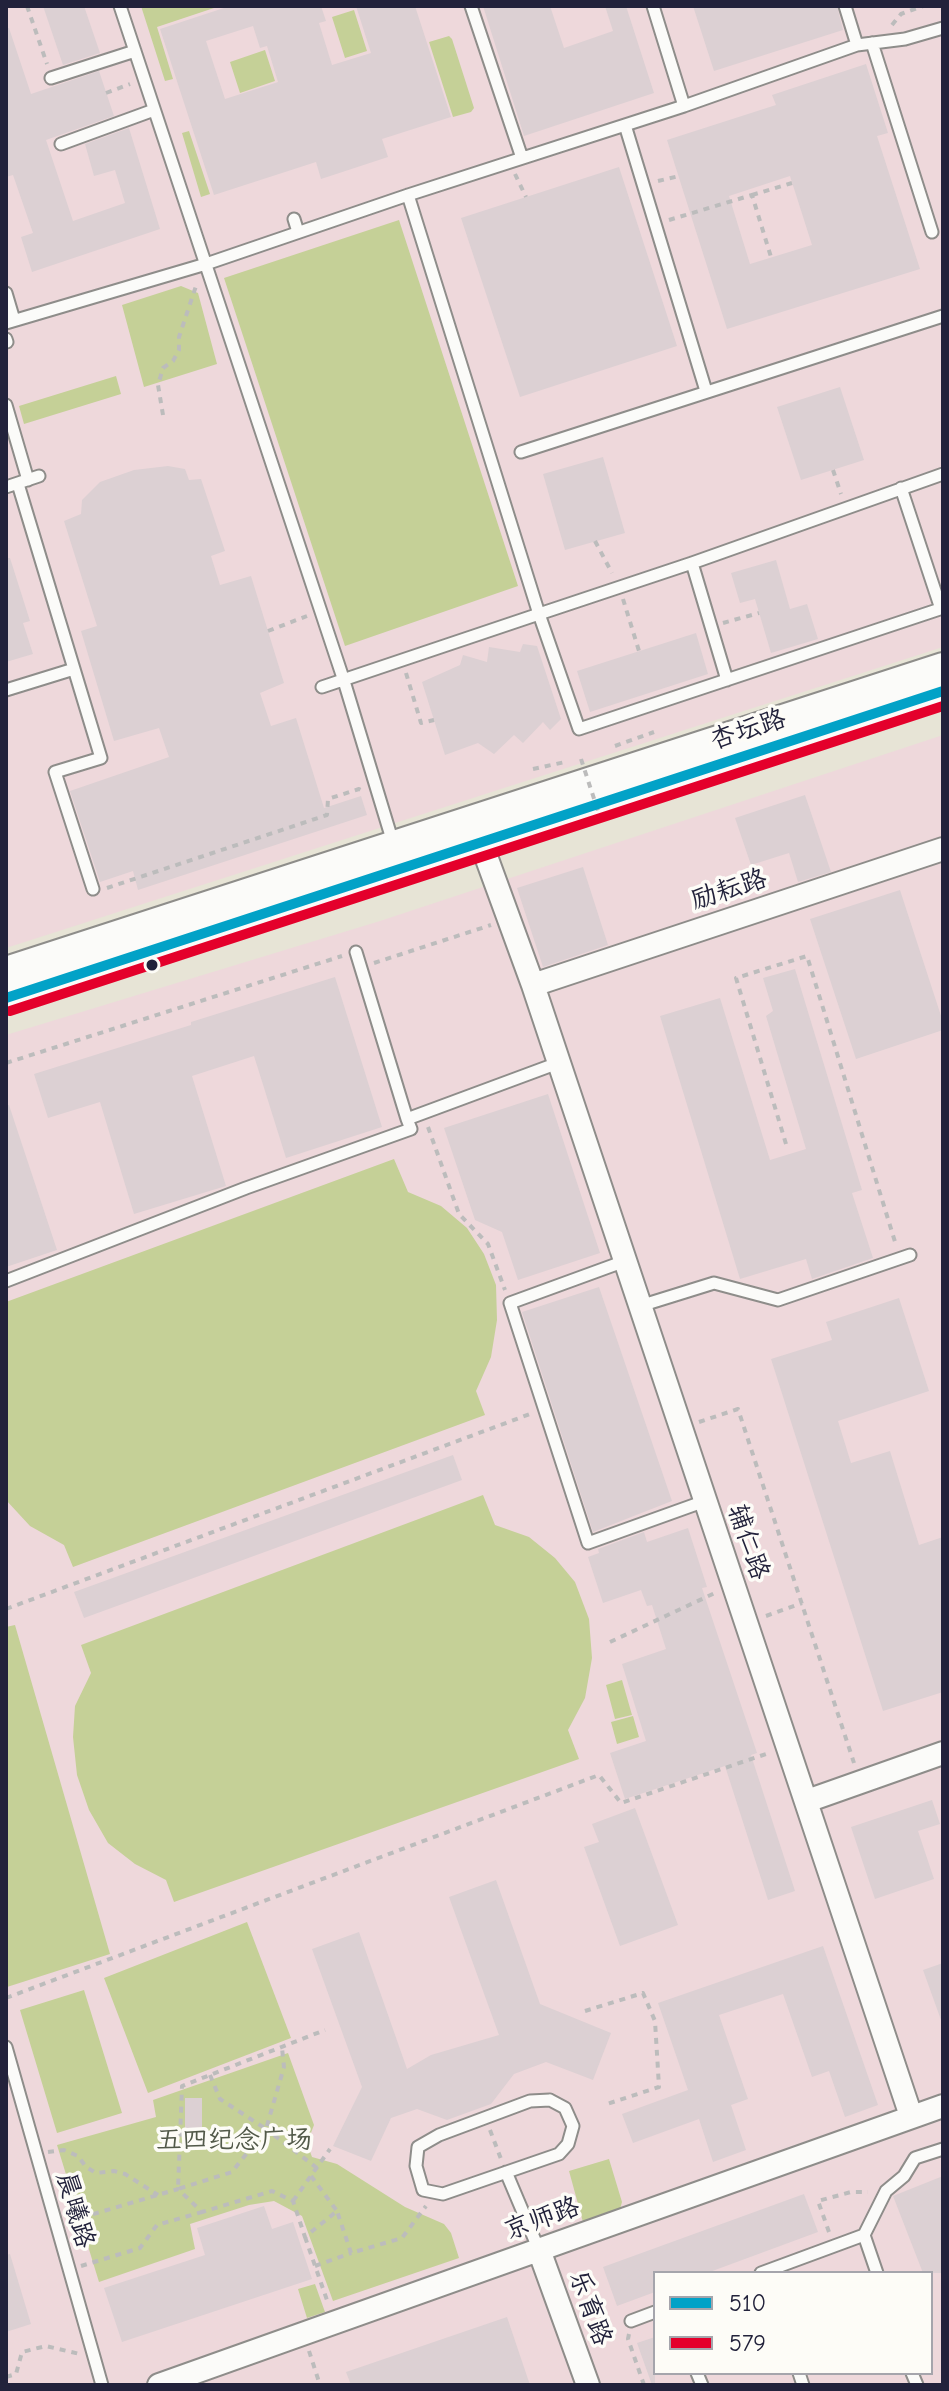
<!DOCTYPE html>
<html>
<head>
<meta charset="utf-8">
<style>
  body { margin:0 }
  #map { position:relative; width:949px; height:2391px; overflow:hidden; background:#e7e4d6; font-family:"Comic Neue",sans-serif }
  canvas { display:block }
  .frame { position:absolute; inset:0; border:8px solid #22223b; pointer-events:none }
  .legend { position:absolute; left:653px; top:2271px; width:280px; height:104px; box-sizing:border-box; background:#fdfcf7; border:2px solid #a5a5ac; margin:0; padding:10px 14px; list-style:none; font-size:24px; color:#22223b }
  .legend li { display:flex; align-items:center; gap:16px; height:40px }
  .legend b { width:40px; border:2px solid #a5a5ac }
</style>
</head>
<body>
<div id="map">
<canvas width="949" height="2391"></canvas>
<div class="frame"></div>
<ul class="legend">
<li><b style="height:10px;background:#02a2c7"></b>510</li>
<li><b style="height:10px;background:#e4002b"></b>579</li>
</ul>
</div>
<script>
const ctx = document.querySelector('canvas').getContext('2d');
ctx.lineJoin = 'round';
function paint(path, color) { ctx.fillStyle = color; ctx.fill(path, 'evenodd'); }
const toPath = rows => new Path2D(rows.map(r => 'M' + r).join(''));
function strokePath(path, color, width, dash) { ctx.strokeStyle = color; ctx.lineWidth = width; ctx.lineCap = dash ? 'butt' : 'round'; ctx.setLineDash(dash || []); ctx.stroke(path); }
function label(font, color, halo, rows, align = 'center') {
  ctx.font = font + ' "Comic Neue","LXGW WenKai TC",sans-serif'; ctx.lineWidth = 7; ctx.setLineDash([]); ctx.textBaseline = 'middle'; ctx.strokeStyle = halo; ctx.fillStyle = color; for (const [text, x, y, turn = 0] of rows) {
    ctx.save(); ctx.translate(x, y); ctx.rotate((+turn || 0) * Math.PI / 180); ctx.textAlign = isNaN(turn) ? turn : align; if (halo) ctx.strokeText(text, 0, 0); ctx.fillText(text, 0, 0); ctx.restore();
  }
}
paint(toPath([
  [6,6,943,6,943,647,6,948],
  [943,735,943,2385,6,2385,6,1035,380,921],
  [655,2273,931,2273,931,2373,655,2373]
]), '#eed8db');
paint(toPath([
  [141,6,220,6,157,27,173,79,165,81],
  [354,10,367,51,345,58,332,17],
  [449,36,452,39,474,108,471,112,453,117,429,42],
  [265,50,275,81,240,93,230,62],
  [189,131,210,194,201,197,182,133],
  [399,220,518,586,345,646,224,278],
  [181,286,198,293,217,364,144,387,122,305],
  [116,376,121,394,24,424,19,406],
  [394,1159,408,1192,441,1206,467,1228,484,1254,496,1285,497,1320,491,1357,476,1391,485,1415,73,1567,64,1545,30,1526,6,1500,6,1302],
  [483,1495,495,1525,529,1537,555,1558,575,1582,589,1619,592,1658,585,1698,568,1730,579,1759,174,1902,166,1880,135,1864,108,1843,89,1810,77,1775,73,1737,75,1706,91,1673,81,1645],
  [15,1625,110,1954,7,1987,6,1627],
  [622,1680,632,1715,615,1719,606,1685],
  [633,1716,639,1737,617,1744,611,1722],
  [247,1922,291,2038,148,2093,104,1978],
  [84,1990,122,2113,57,2133,20,2010],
  [288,2053,314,2125,307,2143,312,2157,337,2164,405,2207,444,2224,451,2233,459,2258,333,2301,302,2216,274,2201,249,2205,190,2224,195,2249,99,2282,57,2145,156,2117,153,2100],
  [609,2159,622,2202,620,2209,583,2222,569,2171],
  [315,2284,325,2312,307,2318,298,2289]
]), '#c5d097');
paint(toPath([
  [43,6,84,6,100,53,63,65],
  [230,6,321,6,326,21,319,23,332,65,371,53,356,6,415,6,451,117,382,139,388,157,321,179,316,162,214,195,160,29],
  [253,26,260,48,267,46,278,82,225,99,206,41],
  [483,6,550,6,564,48,613,31,605,6,626,6,654,93,524,136],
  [693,6,837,6,843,30,714,71],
  [9,28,31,94,99,71,114,116,46,140,73,221,125,203,115,170,94,176,85,144,129,128,160,229,32,272,21,237,33,233,13,175,6,177,6,29],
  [866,64,888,133,877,136,920,269,727,329,667,140,776,105,772,95],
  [790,176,812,245,750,264,729,196],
  [619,167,677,346,520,397,461,218],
  [840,387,864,460,801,480,777,407],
  [603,457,625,533,565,550,543,474],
  [168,466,185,469,189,480,201,479,225,551,211,556,220,585,251,576,284,683,260,693,271,726,296,718,324,808,361,796,367,815,138,890,133,871,100,882,70,791,169,757,159,728,114,741,81,631,97,626,64,521,81,514,82,500,100,482,134,470],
  [6,558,10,558,30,621,23,623,33,654,6,662],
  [776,560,790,609,807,604,818,639,771,653,755,599,740,603,731,573],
  [696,633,708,674,590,712,577,671],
  [523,644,537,646,561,719,550,730,543,722,523,743,514,735,494,754,478,743,445,755,422,682,460,665,463,655,487,662,489,647,520,652],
  [805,795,831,872,798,882,789,853,751,865,735,818],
  [583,867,608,945,543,967,517,888],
  [900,890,943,1022,943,1030,856,1059,810,919],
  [795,969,862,1190,852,1193,873,1258,812,1279,806,1259,740,1279,660,1016,720,998,770,1160,806,1149,766,1016,773,1011,763,978],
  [335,977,382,1127,286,1158,254,1056,192,1076,226,1186,134,1214,100,1102,48,1118,34,1074,191,1025,191,1022],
  [548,1094,600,1253,518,1280,502,1232,475,1220,444,1128],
  [9,1105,57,1250,6,1267,6,1106],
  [599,1287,672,1501,593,1532,522,1312],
  [899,1298,929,1391,838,1421,851,1463,890,1451,919,1545,943,1537,943,1692,883,1711,771,1359,832,1340,826,1322],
  [453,1455,462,1480,84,1618,74,1592],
  [688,1528,707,1587,702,1588,757,1753,751,1755,795,1891,768,1900,725,1766,625,1799,610,1753,646,1741,622,1664,666,1649,652,1605,647,1606,641,1590,603,1603,588,1557,599,1553,598,1549,644,1532,647,1542],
  [932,1800,940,1824,918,1831,934,1879,875,1899,851,1827],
  [635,1808,678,1925,620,1946,584,1847,599,1842,592,1824],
  [496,1880,540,2004,611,2033,593,2080,546,2062,514,2074,491,2104,447,2120,417,2109,391,2118,371,2161,333,2146,362,2087,312,1949,359,1932,407,2069,431,2055,499,2035,449,1897],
  [823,1946,878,2105,845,2117,829,2071,812,2077,783,1994,719,2015,748,2099,731,2105,746,2150,713,2162,699,2119,633,2143,622,2114,688,2090,658,2003],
  [943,1963,943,2020,941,2020,923,1970],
  [185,2098,202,2098,202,2143,185,2143],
  [943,2176,943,2273,923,2273,893,2196],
  [804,2194,818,2232,707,2273,655,2273,655,2292,617,2306,603,2267],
  [264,2206,272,2229,293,2222,312,2279,122,2342,104,2288,205,2255,197,2228],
  [10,2254,31,2324,6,2332,6,2255],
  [507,2317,530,2385,351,2385,346,2372],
  [655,2337,655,2385,652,2385,637,2343]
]), '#dcd0d3');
const service = toPath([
  [120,6,344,681,394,846],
  [471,6,522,158],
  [653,6,684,106],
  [845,6,857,45],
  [872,43,932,232],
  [51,78,135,51],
  [625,125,706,391],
  [61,144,154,110],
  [294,219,298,232],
  [6,293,14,320],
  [6,323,206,264,408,195,684,106,857,45,905,39,943,28],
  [6,339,7,342],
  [6,405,28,480],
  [521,452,943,316],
  [943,474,692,563,539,614,579,729,943,608],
  [18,484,101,758,55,772,93,889],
  [6,487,39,476],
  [901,488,941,609],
  [692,563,727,680],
  [322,687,539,614,408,195],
  [6,690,74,669],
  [356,952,407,1119],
  [625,1261,510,1303,588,1543,705,1501],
  [6,1281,246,1188,411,1129,407,1119,558,1063],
  [640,1306,714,1283,778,1300,910,1255],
  [6,2047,102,2385],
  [550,2100,565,2108,573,2126,568,2144,559,2154,443,2194,423,2190,416,2166,418,2147,439,2135,530,2101,550,2100],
  [506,2172,539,2250],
  [864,2235,877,2273],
  [761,2273,864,2235,886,2191,904,2176,915,2158,943,2149],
  [631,2321,655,2312],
  [697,2373,702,2385],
  [799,2373,803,2385],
  [912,2373,917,2385]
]);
const minor = toPath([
  [476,829,533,985,911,2116],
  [533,985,943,849],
  [807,1801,943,1753],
  [539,2250,588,2385],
  [159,2385,943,2106]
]);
const tertiary = toPath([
  [6,971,943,667],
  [6,998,943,691]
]);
strokePath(service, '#8e8d8a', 15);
strokePath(minor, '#8e8d8a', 26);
strokePath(tertiary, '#8e8d8a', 32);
strokePath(toPath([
  [27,6,47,64],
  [892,25,901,14,923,6],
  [106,93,130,84],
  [515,174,526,197],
  [658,181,679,176],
  [752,195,792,183],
  [669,220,752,195,771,257],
  [163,415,158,385,163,368,173,361,179,350,179,337,197,283],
  [833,470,841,494],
  [595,541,612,573],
  [623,599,639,651],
  [723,623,759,613],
  [268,631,307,616],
  [406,673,421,723,434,720],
  [615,746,654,732],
  [533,769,565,762],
  [107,888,327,815,328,799,359,789,363,791],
  [374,963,491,925],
  [6,1063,342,956],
  [428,1127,459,1214,488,1244,505,1290],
  [786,1144,736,978,807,956,896,1245],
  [699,1422,738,1409,854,1763],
  [6,1609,530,1414],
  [766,1616,802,1603],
  [610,1642,717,1592],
  [6,1998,599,1775,621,1803,769,1753],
  [585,2011,643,1993,655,2021,659,2087,607,2104],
  [210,2075,220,2099,266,2129,284,2067,282,2048],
  [490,2130,501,2159],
  [48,2152,64,2150,78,2156,86,2167,96,2173,114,2171,125,2174,158,2195],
  [317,2168,266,2129,232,2172,178,2189,182,2086,325,2030],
  [311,2176,337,2211],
  [293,2201,330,2149],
  [70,2221,178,2189,202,2212,272,2191,293,2201,305,2237,337,2211,351,2253,402,2238,426,2206],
  [829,2232,818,2201,851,2192,868,2192],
  [305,2237,328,2303],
  [81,2266,140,2248,157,2225,202,2212],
  [315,2266,351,2253],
  [629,2334,628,2339,644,2385],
  [309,2351,320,2385],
  [6,2377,16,2374,22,2352,46,2346,80,2354]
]), '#bcbcbc', 4, [6, 6]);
strokePath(service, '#fbfbf9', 11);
strokePath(minor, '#fbfbf9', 22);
strokePath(tertiary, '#fbfbf9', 28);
strokePath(toPath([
  [581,759,603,826]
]), '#bcbcbc', 4, [6, 6]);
strokePath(toPath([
  [6,998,943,691]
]), '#02a2c7', 10);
strokePath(toPath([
  [10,1011,943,706]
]), '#e4002b', 10);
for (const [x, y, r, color] of [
  [152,965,7,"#22223b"]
]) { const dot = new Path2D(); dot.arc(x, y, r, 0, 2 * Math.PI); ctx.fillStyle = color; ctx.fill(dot); strokePath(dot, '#fdfcf7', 3); }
label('26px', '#22223b', '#fdfcf7', [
  ["杏坛路",748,730,-18],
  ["励耘路",729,890,-18],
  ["辅仁路",748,1542,71],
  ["晨曦路",75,2210,74],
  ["京师路",542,2219,-20],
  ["乐育路",590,2308,70]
]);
label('26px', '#525949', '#fdfcf7', [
  ["五四纪念广场",234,2141]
]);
</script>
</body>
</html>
